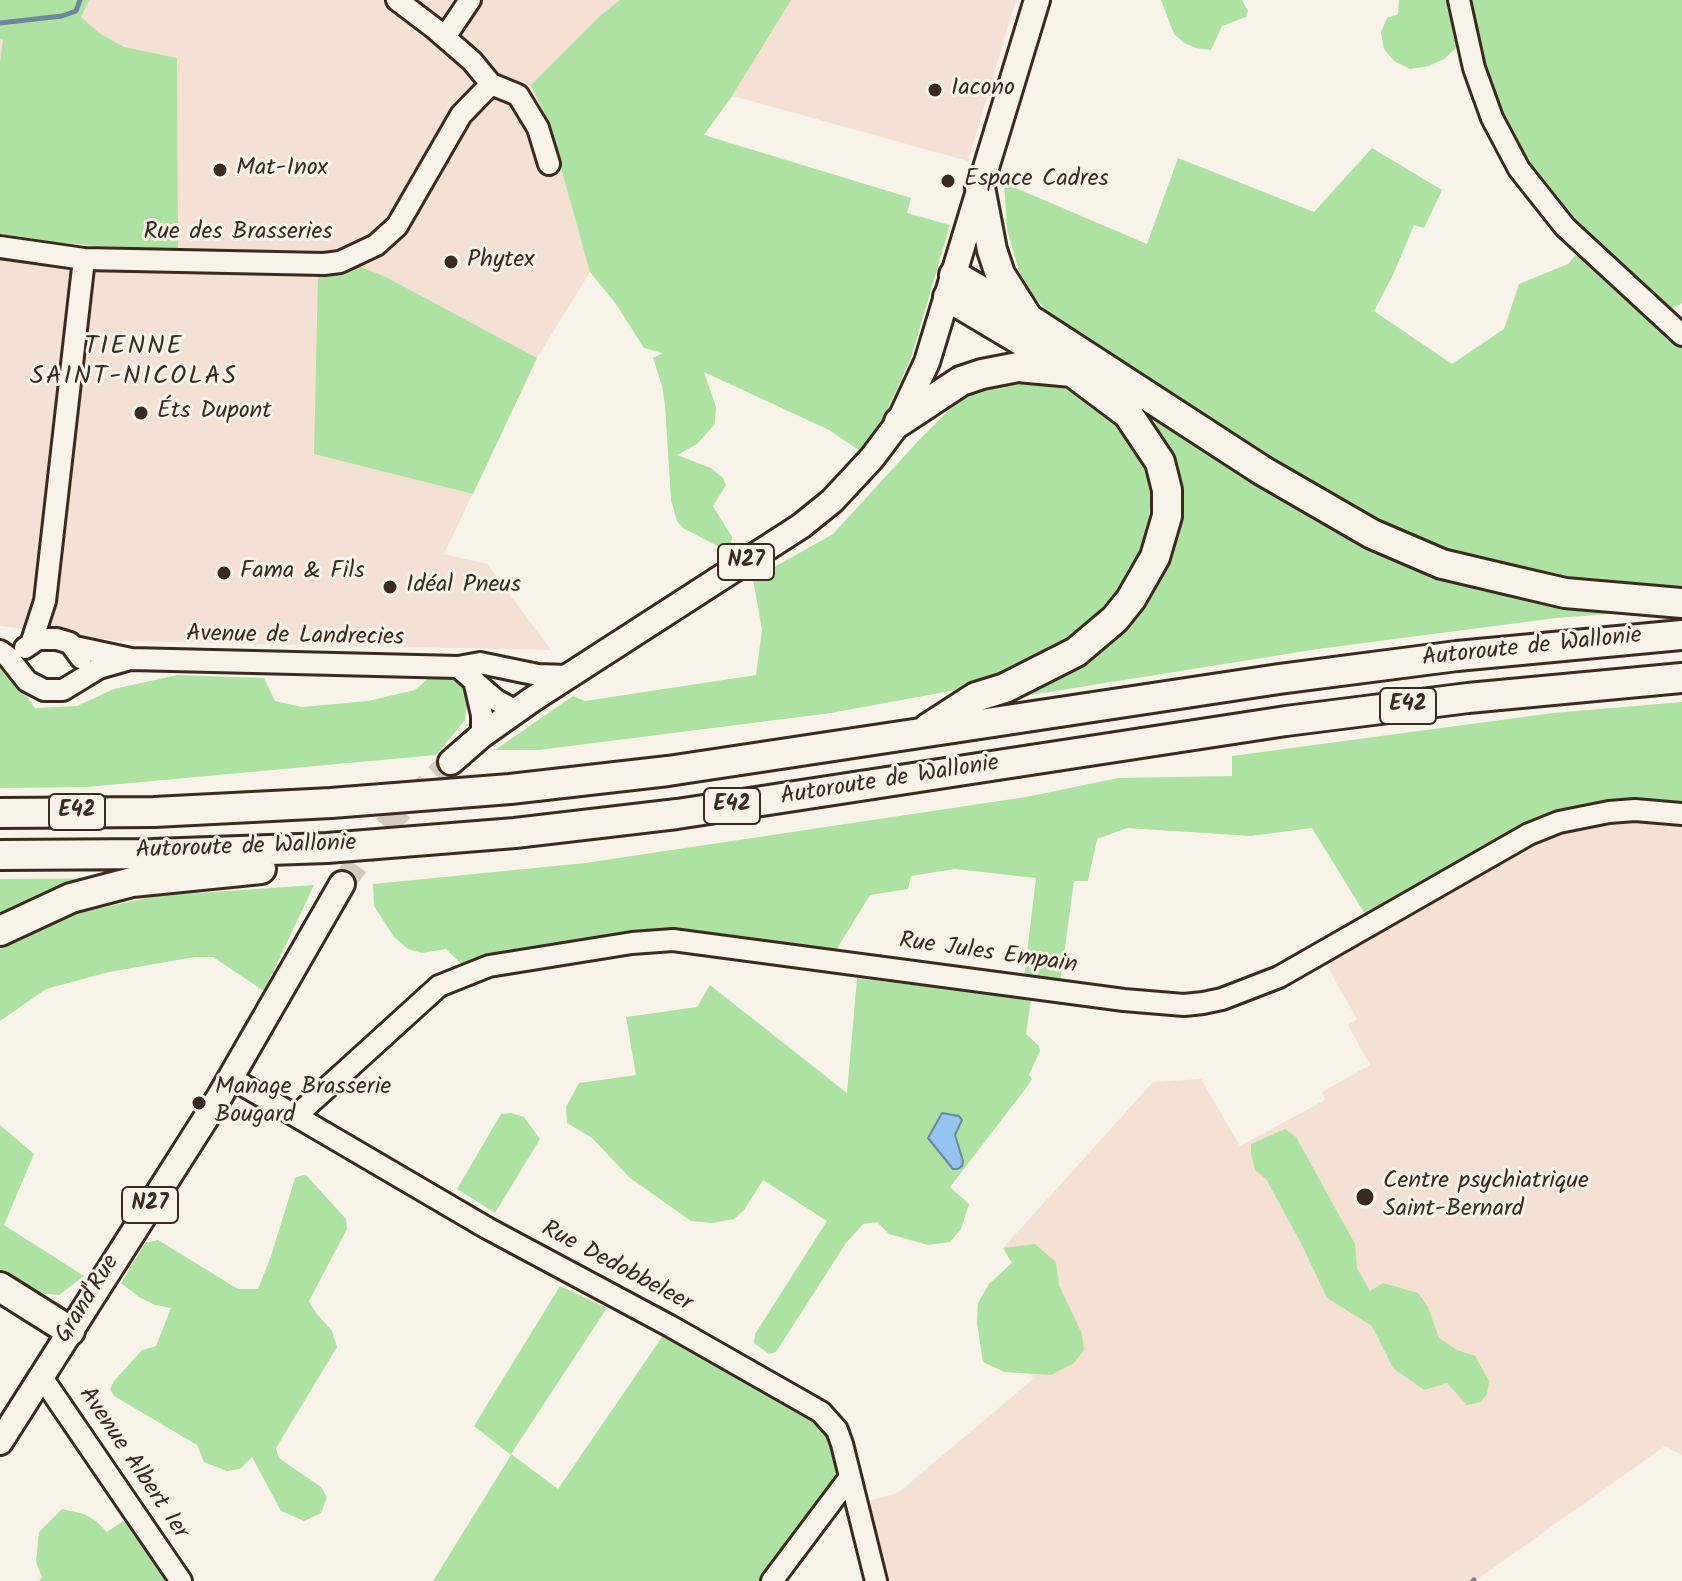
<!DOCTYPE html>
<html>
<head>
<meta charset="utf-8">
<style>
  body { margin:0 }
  canvas { display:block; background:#f7f3e8 }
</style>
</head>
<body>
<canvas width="1682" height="1581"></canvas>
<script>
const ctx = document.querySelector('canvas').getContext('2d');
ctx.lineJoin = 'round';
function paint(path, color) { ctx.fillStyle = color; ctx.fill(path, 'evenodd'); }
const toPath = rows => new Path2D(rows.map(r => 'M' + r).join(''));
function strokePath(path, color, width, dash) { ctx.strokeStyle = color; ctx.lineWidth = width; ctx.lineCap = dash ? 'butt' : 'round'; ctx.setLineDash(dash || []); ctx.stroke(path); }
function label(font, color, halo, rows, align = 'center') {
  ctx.font = font + ' Kalam,sans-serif'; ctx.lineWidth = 6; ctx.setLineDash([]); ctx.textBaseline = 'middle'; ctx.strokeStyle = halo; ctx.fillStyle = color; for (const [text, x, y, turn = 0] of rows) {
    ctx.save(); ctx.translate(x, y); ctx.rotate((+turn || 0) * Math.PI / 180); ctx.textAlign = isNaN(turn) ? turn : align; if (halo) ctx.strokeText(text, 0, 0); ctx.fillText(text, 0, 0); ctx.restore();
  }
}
paint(toPath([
  [0,0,1016,0,968,161,733,96,600,267,590,272,537,358,444,554,487,564,551,650,119,641,0,626],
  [1682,814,1682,1455,1665,1446,1475,1581,876,1581,856,1504,898,1493,1033,1379,1031,1374,1005,1372,983,1362,977,1323,978,1303,989,1284,1012,1263,1003,1248,1153,1082,1201,1079,1240,1146,1325,1100,1322,1092,1370,1065,1348,1025,1357,1019,1320,954,1559,822]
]), '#f4e1d3');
paint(toPath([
  [0,0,89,0,81,17,99,33,124,47,177,58,178,251,0,239,0,62,3,40,0,39],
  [620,0,791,0,732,96,704,135,911,198,907,213,950,225,911,358,884,417,860,451,829,430,704,372,716,407,715,424,697,444,677,455,711,468,723,478,726,485,713,506,732,537,731,543,723,549,683,528,677,521,671,500,665,405,662,386,653,358,663,353,644,348,616,304,590,272,548,121,531,85,601,15],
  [1161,0,1242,0,1248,11,1246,17,1222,26,1211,50,1196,48,1184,43,1174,34],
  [1399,0,1455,0,1459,31,1456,48,1444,59,1429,66,1410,69,1394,61,1384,49,1381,32,1387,18,1398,14],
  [1459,0,1682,0,1682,303,1660,315,1682,335,1682,586,1621,584,1539,573,1450,554,1379,523,1270,461,1052,318,1031,292,1019,271,1007,230,1004,183,1147,244,1178,158,1314,212,1372,148,1442,190,1424,228,1414,225,1393,275,1374,311,1452,364,1504,329,1519,284,1568,264,1584,245,1519,169],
  [358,266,384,276,537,358,473,494,314,454,318,275],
  [1029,380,1066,389,1097,405,1120,426,1141,455,1151,488,1147,554,1089,633,995,680,950,691,831,713,539,750,495,750,573,696,585,701,756,675,762,630,753,579,833,534,919,440,956,403,988,387],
  [1127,396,1291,500,1636,612,1556,618,1318,649,1024,696,1081,667,1109,646,1140,614,1161,576,1175,541,1177,498],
  [0,660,35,708,77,706,114,689,177,675,264,678,275,701,302,707,368,701,415,690,432,675,457,679,463,689,467,704,465,720,436,755,87,787,0,788],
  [1682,702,1682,814,1559,822,1371,924,1312,828,1251,836,1127,828,1097,839,1088,881,1074,881,1059,991,1023,986,1036,878,955,869,911,876,908,889,870,895,830,960,674,940,470,972,446,949,422,953,408,949,394,937,374,906,373,884,585,863,1026,797,1118,778,1232,776,1232,756,1553,713],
  [128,878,0,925,0,879],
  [314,885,264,991,213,957,195,957,109,972,46,989,0,1021,0,949,16,938,75,914,155,896],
  [857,978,1031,1000,1026,1034,1039,1046,1040,1051,1029,1075,1032,1079,1026,1088,950,1187,969,1204,961,1229,950,1242,928,1245,889,1234,877,1222,863,1224,846,1243,776,1352,769,1354,754,1343,755,1334,827,1221,763,1180,744,1210,734,1219,712,1223,691,1221,630,1178,592,1138,567,1123,566,1107,579,1083,636,1075,626,1017,697,1007,710,985,847,1093],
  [511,1113,524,1117,540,1139,495,1213,457,1189,501,1114],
  [0,1125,34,1154,4,1225,84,1276,59,1295,37,1293,0,1269],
  [1285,1129,1296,1137,1355,1244,1357,1268,1370,1291,1383,1283,1418,1293,1428,1307,1439,1338,1457,1350,1475,1356,1480,1365,1489,1381,1487,1394,1481,1402,1467,1405,1447,1383,1424,1390,1393,1368,1372,1326,1327,1298,1301,1243,1266,1179,1255,1170,1251,1154,1251,1144],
  [303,1175,307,1176,346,1219,347,1229,309,1301,316,1313,332,1331,337,1347,276,1448,279,1458,321,1487,327,1497,321,1513,304,1521,281,1511,252,1457,240,1469,227,1471,204,1462,197,1445,114,1396,110,1389,114,1381,142,1350,156,1346,171,1308,155,1305,139,1297,121,1283,145,1243,158,1240,238,1289,258,1289,271,1256,295,1178],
  [1035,1244,1056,1262,1059,1285,1082,1334,1084,1350,1074,1363,1051,1375,1005,1372,983,1362,977,1323,978,1303,989,1284,1012,1263,1003,1248],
  [560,1286,607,1308,511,1454,558,1489,664,1334,821,1412,850,1477,772,1581,433,1581,511,1455,474,1426],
  [62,1509,84,1514,96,1521,107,1532,135,1513,181,1581,38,1581,42,1578,36,1562,39,1532]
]), '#aee2a3');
const water = toPath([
  [942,1113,959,1116,962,1120,955,1135,963,1161,962,1166,958,1169,953,1169,928,1138,942,1113]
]);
paint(water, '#94c4ef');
strokePath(water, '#70869b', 2);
strokePath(toPath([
  [0,23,62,16,76,11,80,0],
  [1473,1581,1474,1580]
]), '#70869b', 5);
strokePath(toPath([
  [342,884,393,818,451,762]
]), '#d1cbc0', 24, [24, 12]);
const minor = toPath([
  [397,0,434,28,472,61,491,84,518,95,538,128,549,164],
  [1459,0,1474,68,1492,118,1519,169,1565,227,1682,335],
  [445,37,470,0],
  [0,247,84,259,324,264,340,262,376,245,397,226,461,115,491,84],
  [32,641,45,601,84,259],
  [75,647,131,659,458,667,480,663,538,675,569,676],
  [25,648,38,639,57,639,70,643,81,658],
  [0,651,8,657,27,681,44,690,63,690,99,668,127,660],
  [458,667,496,700,516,711],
  [474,680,482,715,482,735],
  [231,1078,487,1228,670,1326,821,1412,837,1430,842,1444,876,1581],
  [297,1115,439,986,489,966,632,943,673,940,1124,1000,1184,1005,1203,1003,1222,999,1279,977,1529,834,1559,822,1609,812,1635,810,1682,814],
  [41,1376,181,1581],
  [772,1581,850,1477]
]);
const major = toPath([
  [451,762,482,735,533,699,801,526,832,501,872,458,899,422,927,362,1037,0],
  [0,1442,220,1096,342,884]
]);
const highway = toPath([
  [980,187,992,250,1000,274,1026,315],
  [954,275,1029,319,1263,471,1372,534,1442,564,1518,582,1565,593,1682,603],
  [948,297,1067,368],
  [899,422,961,381,982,374,1018,367,1072,372,1128,414,1160,462,1167,490,1167,516,1155,557,1131,599,1115,619,1076,652,1005,688,976,697,928,728],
  [0,813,154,812,331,803,510,789,668,771,1279,679,1457,656,1682,635],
  [0,855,153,854,327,848,515,833,677,814,1286,721,1468,698,1682,678],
  [0,931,71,898,132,882,261,869],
  [0,1287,70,1331]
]);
strokePath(minor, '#3b2a1e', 26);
strokePath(major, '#3b2a1e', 30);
strokePath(highway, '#3b2a1e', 34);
strokePath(minor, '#f7f3e8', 20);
strokePath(major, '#f7f3e8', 24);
strokePath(highway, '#f7f3e8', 28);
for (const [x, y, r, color] of [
  [935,90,8,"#3b2a1e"],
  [220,170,8,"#3b2a1e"],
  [948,181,8,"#3b2a1e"],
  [451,262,8,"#3b2a1e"],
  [141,413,8,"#3b2a1e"],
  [224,573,8,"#3b2a1e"],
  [390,587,8,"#3b2a1e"],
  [199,1103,8,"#3b2a1e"],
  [1365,1197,10,"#3b2a1e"]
]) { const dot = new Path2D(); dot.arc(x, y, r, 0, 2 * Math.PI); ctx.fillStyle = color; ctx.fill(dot); strokePath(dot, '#f7f3e8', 3); }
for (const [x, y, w] of [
  [746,562,56],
  [1408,706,56],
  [732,806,56],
  [77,812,56],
  [150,1205,56]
]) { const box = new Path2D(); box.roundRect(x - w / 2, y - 18, w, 36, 6); ctx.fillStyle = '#f7f3e8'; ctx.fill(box); strokePath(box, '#3b2a1e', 2); }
label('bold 22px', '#3b2a1e', null, [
  ["N27",746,562],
  ["E42",1408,706],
  ["E42",732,806],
  ["E42",77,812],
  ["N27",150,1205]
]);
label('24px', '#3b2a1e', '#f7f3e8', [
  ["Iacono",951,90],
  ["Mat-Inox",236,170],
  ["Espace Cadres",964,181],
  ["Phytex",467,262],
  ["Éts Dupont",157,413],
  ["Fama & Fils",240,573],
  ["Idéal Pneus",406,587],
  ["Manage Brasserie",215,1089],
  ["Bougard",215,1117],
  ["Centre psychiatrique",1383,1183],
  ["Saint-Bernard",1383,1211]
], 'left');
label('24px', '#3b2a1e', '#f7f3e8', [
  ["Rue des Brasseries",238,234],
  ["Avenue de Landrecies",295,638,1],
  ["Autoroute de Wallonie",1532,649,-6],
  ["Autoroute de Wallonie",890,782,-9],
  ["Autoroute de Wallonie",246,849,-2],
  ["Rue Jules Empain",988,955,8],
  ["Rue Dedobbeleer",616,1268,28],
  ["Grand'Rue",89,1300,-58],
  ["Avenue Albert Ier",132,1464,56]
]);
ctx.letterSpacing = '2px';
label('26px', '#3b2a1e', '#f7f3e8', [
  ["TIENNE",134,349],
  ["SAINT-NICOLAS",134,379]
]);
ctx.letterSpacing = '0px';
</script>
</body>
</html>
